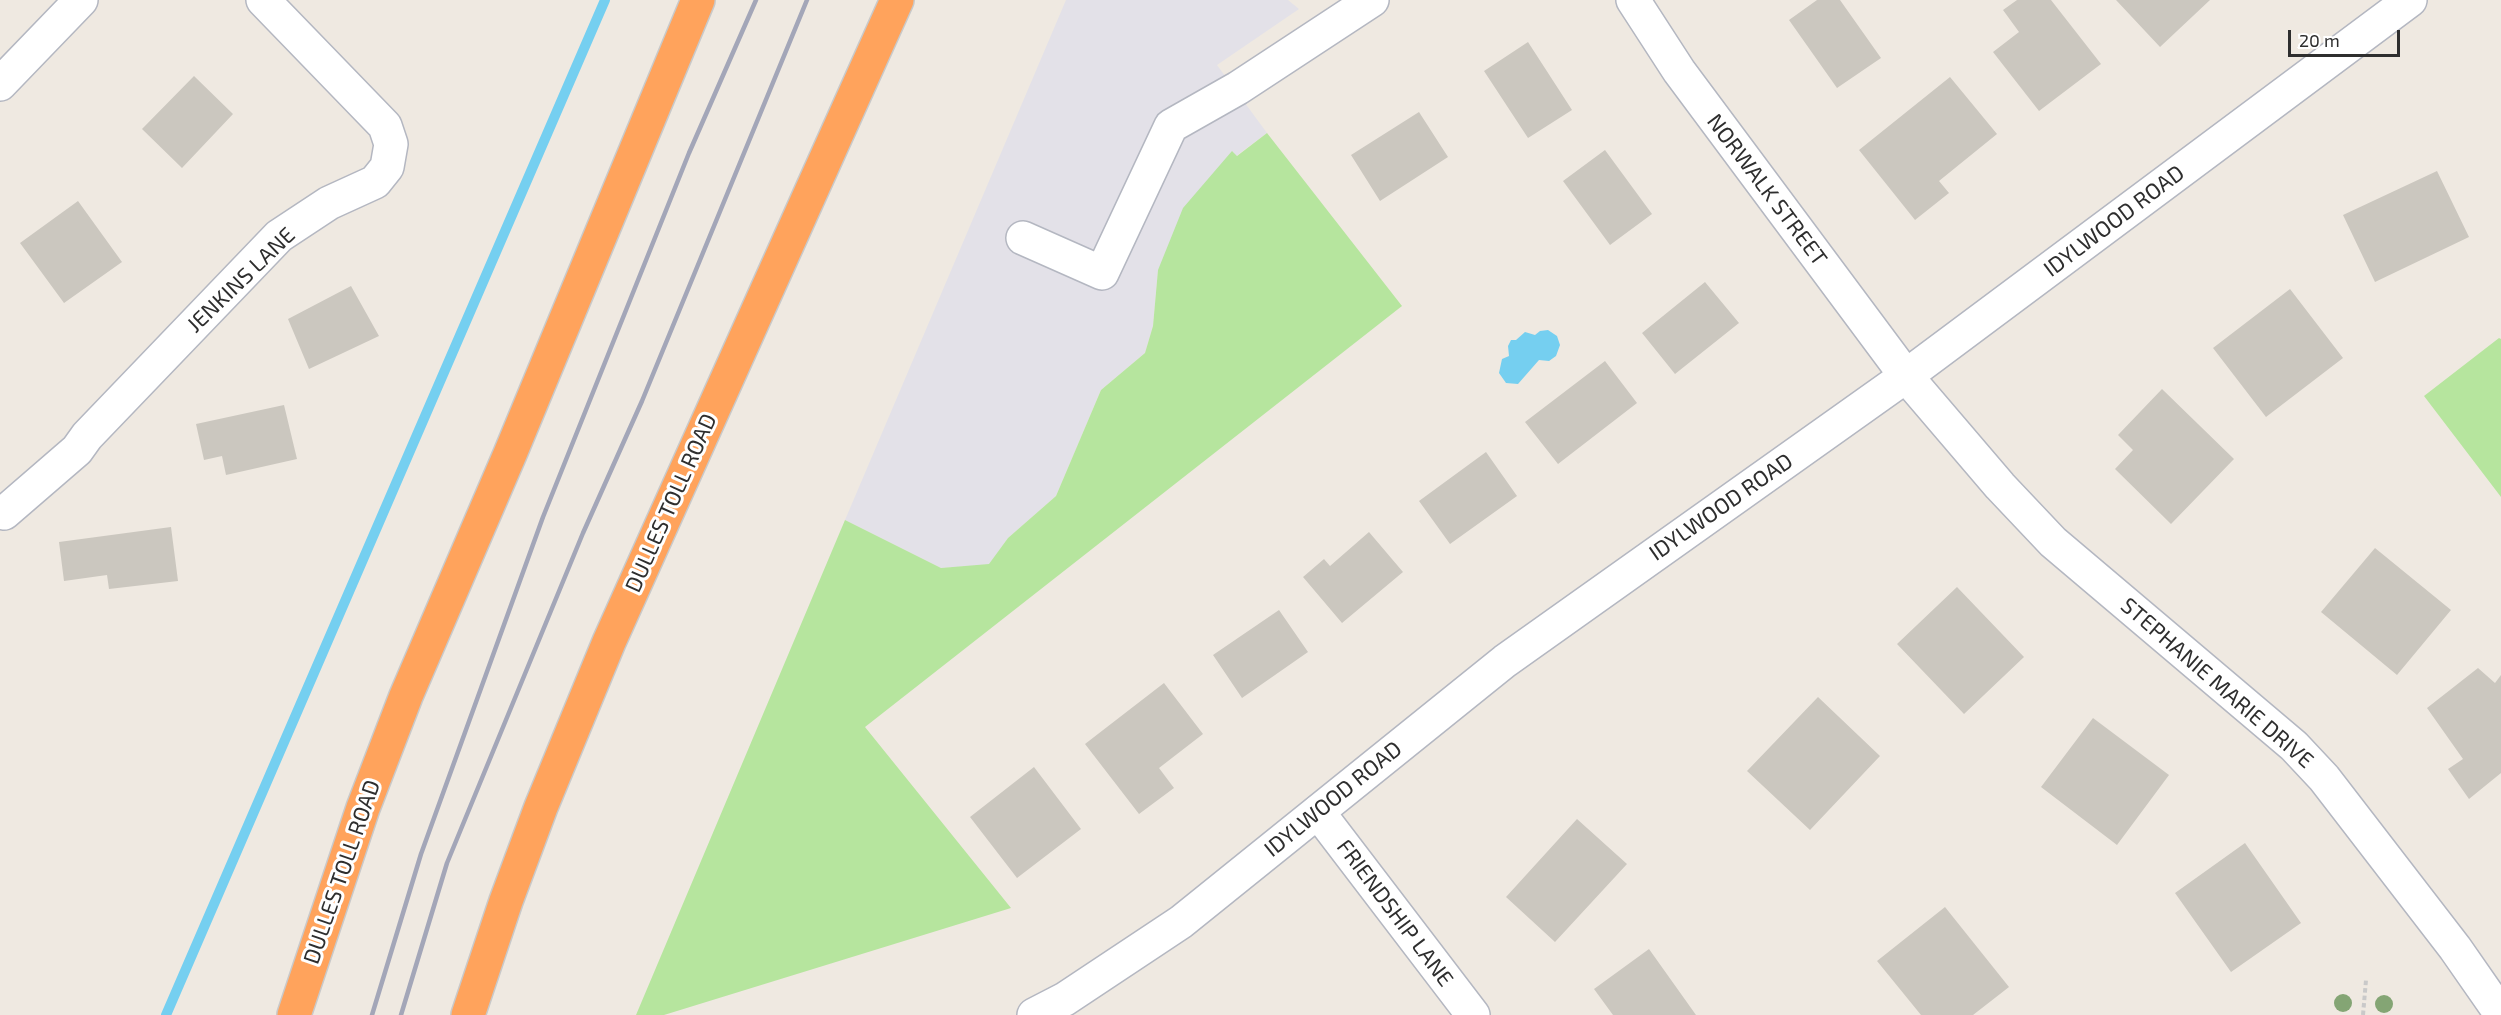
<!DOCTYPE html>
<html>
<head>
<meta charset="utf-8">
<style>
  body { margin:0 }
  #map { position:relative; width:2501px; height:1015px; overflow:hidden; background:#efe9e1; font-family:"Exo 2",sans-serif }
  canvas { display:block }
  .scale { position:absolute; left:2288px; top:30px; width:112px; height:27px; box-sizing:border-box; border:3px solid #2e2e2e; border-top:0; padding-left:8px; font-size:18px; line-height:21px; white-space:nowrap; color:#2e2e2e; -webkit-text-stroke:4px #fff; paint-order:stroke }
</style>
</head>
<body>
<div id="map">
<canvas width="2501" height="1015"></canvas>
<div class="scale">20 m</div>
</div>
<script>
const ctx = document.querySelector('canvas').getContext('2d');
ctx.lineJoin = 'round';
function paint(path, color) { ctx.fillStyle = color; ctx.fill(path, 'evenodd'); }
const toPath = rows => new Path2D(rows.map(r => 'M' + r).join(''));
function strokePath(path, color, width, dash) { ctx.strokeStyle = color; ctx.lineWidth = width; ctx.lineCap = dash ? 'butt' : 'round'; ctx.setLineDash(dash || []); ctx.stroke(path); }
function label(font, color, halo, rows, align = 'center') {
  ctx.font = font + ' "Exo 2",sans-serif'; ctx.lineWidth = 6; ctx.setLineDash([]); ctx.textBaseline = 'middle'; ctx.strokeStyle = halo; ctx.fillStyle = color; for (const [text, x, y, turn = 0] of rows) {
    ctx.save(); ctx.translate(x, y); ctx.rotate((+turn || 0) * Math.PI / 180); ctx.textAlign = isNaN(turn) ? turn : align; if (halo) ctx.strokeText(text, 0, 0); ctx.fillText(text, 0, 0); ctx.restore();
  }
}
paint(toPath([
  [1066,0,1288,0,1299,9,1217,65,1267,133,1236,156,1233,152,1158,270,1153,326,1145,353,1101,390,1056,496,1008,538,989,565,941,568,845,520]
]), '#e3e1e8');
paint(toPath([
  [1267,133,1402,306,865,727,1011,908,664,1015,636,1015,845,520,941,568,989,564,1008,538,1056,496,1101,390,1145,353,1153,326,1158,270,1183,208,1232,151,1237,156],
  [2499,338,2501,339,2501,497,2424,396]
]), '#b6e59e');
paint(toPath([
  [1548,330,1557,336,1560,345,1556,356,1549,361,1539,360,1518,384,1506,383,1499,373,1502,359,1509,356,1508,346,1511,340,1516,340,1525,332,1535,335,1540,331]
]), '#75cff0');
strokePath(toPath([
  [166,1015,605,0]
]), '#75cff0', 10);
paint(toPath([
  [1817,0,1840,0,1881,58,1837,88,1789,20],
  [2017,0,2051,0,2101,64,2039,111,1993,52,2019,32,2003,10],
  [2116,0,2210,0,2160,47],
  [1528,42,1572,110,1528,138,1484,71],
  [194,76,233,114,182,168,142,129],
  [1950,77,1997,134,1939,181,1949,193,1915,220,1859,150],
  [1419,112,1448,157,1380,201,1351,155],
  [1605,150,1652,214,1610,245,1563,181],
  [2437,171,2469,237,2375,282,2343,215],
  [78,201,122,262,64,303,20,243],
  [1705,282,1739,323,1675,374,1642,333],
  [351,286,379,336,309,369,288,319],
  [2290,289,2343,358,2266,417,2213,348],
  [1605,361,1637,403,1558,464,1525,422],
  [2162,389,2234,459,2171,524,2115,469,2133,450,2118,435],
  [284,405,297,459,226,475,222,456,204,460,196,424],
  [1486,452,1517,496,1450,544,1419,501],
  [171,527,178,581,109,589,107,575,64,581,59,542],
  [1369,532,1403,572,1342,623,1303,577,1324,559,1330,566],
  [2375,548,2451,610,2397,675,2321,612],
  [1957,587,2024,657,1964,714,1897,644],
  [1279,610,1308,652,1242,698,1213,655],
  [2478,668,2495,683,2501,675,2501,773,2469,799,2448,769,2463,759,2427,708],
  [1164,683,1203,734,1159,768,1174,788,1139,814,1085,744],
  [1818,697,1880,756,1810,830,1747,771],
  [2093,718,2169,775,2117,845,2041,787],
  [1034,767,1081,829,1017,878,970,817],
  [1577,819,1627,864,1555,942,1506,897],
  [2245,843,2301,923,2231,972,2175,893],
  [1945,907,2009,987,1973,1015,1921,1015,1877,961],
  [1649,949,1696,1015,1613,1015,1594,989]
]), '#cbc7bf');
const street = toPath([
  [1633,0,1679,71,1906,376,2000,486,2053,542,2294,746,2324,778,2455,948,2501,1014],
  [0,84,81,0],
  [1023,238,1102,273,1171,126,1238,88,1372,0],
  [4,513,77,450,87,436,279,236,329,203,375,182,387,167,391,144,385,126,263,0],
  [1318,812,1473,1015]
]);
const secondary = toPath([
  [1034,1015,1065,999,1181,922,1505,661,1906,376,2410,0]
]);
const highway = toPath([
  [294,1015,363,808,406,696,510,454,698,0],
  [468,1015,506,901,541,807,609,642,897,0]
]);
strokePath(street, '#b4b7c1', 36);
strokePath(secondary, '#b4b7c1', 36);
strokePath(highway, '#c9c9c9', 36);
strokePath(toPath([
  [2363,1015,2366,980]
]), '#c9c9c9', 4, [4.5, 3]);
strokePath(street, '#fff', 33);
strokePath(secondary, '#fff', 33);
strokePath(highway, '#ffa35c', 33);
strokePath(toPath([
  [372,1015,421,854,543,517,689,153,756,0],
  [401,1015,447,863,583,533,642,401,807,0]
]), '#a3a6b8', 4.5);
ctx.fillStyle = '#84a574';
for (const [x, y] of [
  [2343,1003],
  [2384,1004]
]) { ctx.beginPath(); ctx.arc(x, y, 9, 0, 2 * Math.PI); ctx.fill(); }
label('22px', '#2e2e2e', '#fff', [
  ["NORWALK STREET",1767,190,53],
  ["IDYLWOOD ROAD",2114,221,-37],
  ["JENKINS LANE",241,280,-44],
  ["DULLES TOLL ROAD",671,503,-66],
  ["IDYLWOOD ROAD",1721,507,-35],
  ["STEPHANIE MARIE DRIVE",2217,683,41],
  ["IDYLWOOD ROAD",1333,799,-39],
  ["DULLES TOLL ROAD",342,872,-71],
  ["FRIENDSHIP LANE",1395,913,53]
]);
</script>
</body>
</html>
